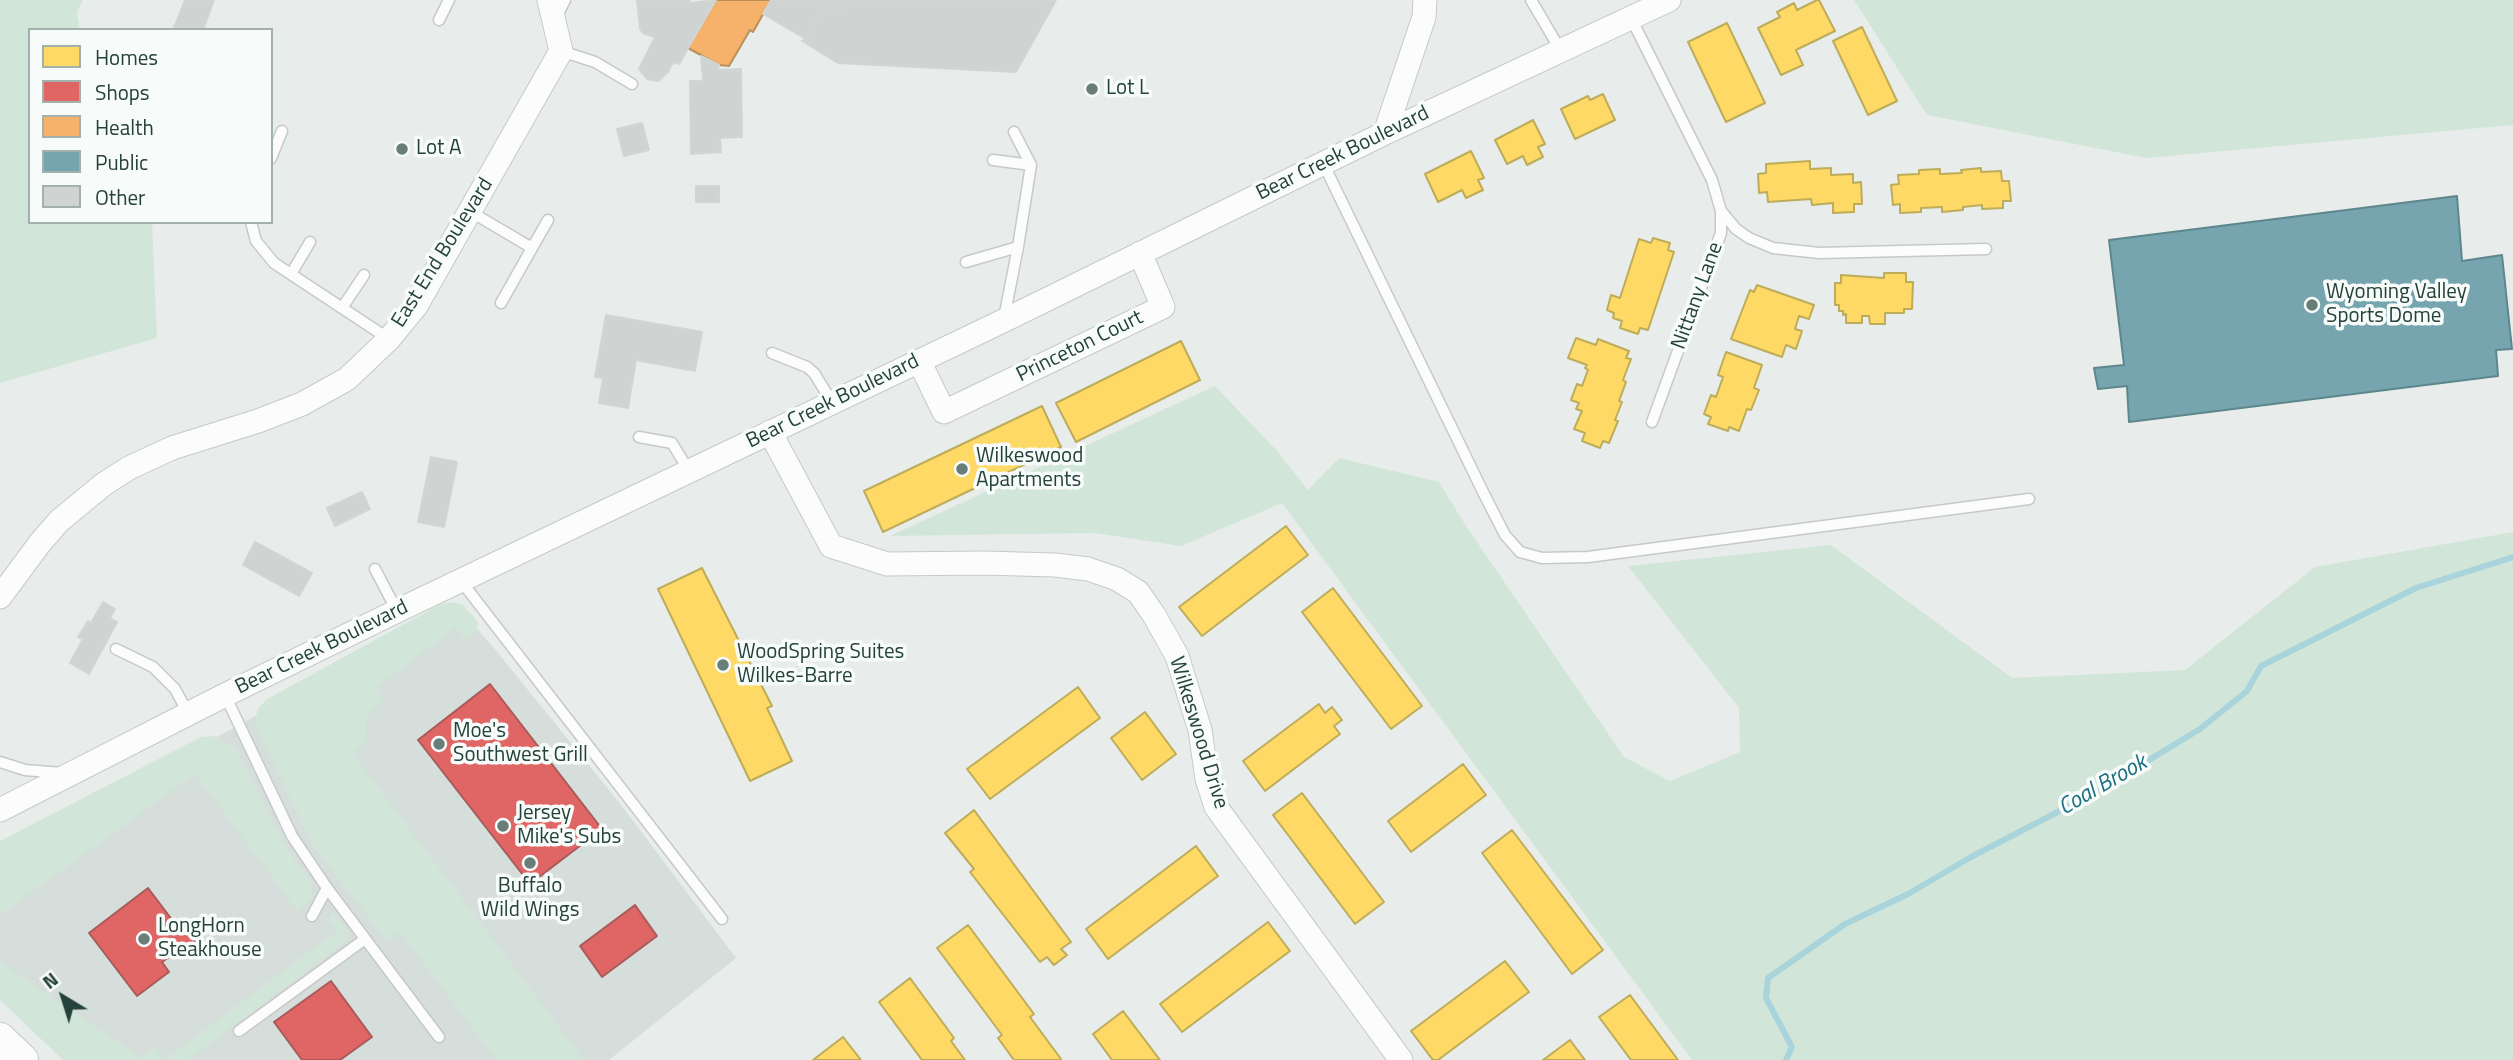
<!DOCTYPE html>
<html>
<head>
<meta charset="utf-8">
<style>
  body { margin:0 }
  #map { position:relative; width:2513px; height:1060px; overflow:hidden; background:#e8edeb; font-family:"Titillium Web",sans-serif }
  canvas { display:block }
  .legend { position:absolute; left:28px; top:28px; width:245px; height:196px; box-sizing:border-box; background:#f7fbf9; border:2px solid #a3b1ad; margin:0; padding:9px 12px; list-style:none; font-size:21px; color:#24423a }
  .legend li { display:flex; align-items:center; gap:14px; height:35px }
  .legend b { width:35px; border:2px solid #a3b1ad }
  .north { position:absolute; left:28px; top:962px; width:70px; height:70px; -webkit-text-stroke:5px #f7fbf9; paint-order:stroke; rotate:322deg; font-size:19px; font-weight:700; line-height:28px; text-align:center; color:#24423a }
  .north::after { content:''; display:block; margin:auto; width:24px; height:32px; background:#24423a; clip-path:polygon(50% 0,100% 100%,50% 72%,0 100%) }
</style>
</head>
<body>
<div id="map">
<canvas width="2513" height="1060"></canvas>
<ul class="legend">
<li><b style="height:19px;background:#ffd966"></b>Homes</li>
<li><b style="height:19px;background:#e06666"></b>Shops</li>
<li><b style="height:19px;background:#f6b26b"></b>Health</li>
<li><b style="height:19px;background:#76a5af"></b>Public</li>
<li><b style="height:19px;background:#cfd4d2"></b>Other</li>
</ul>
<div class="north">N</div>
</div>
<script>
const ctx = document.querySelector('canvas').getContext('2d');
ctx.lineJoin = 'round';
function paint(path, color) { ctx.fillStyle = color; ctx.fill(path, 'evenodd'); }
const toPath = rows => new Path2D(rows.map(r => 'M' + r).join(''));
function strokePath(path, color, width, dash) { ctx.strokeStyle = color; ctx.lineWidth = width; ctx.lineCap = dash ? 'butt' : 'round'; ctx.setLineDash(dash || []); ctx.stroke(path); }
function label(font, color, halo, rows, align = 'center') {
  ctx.font = font + ' "Titillium Web",sans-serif'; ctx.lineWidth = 7; ctx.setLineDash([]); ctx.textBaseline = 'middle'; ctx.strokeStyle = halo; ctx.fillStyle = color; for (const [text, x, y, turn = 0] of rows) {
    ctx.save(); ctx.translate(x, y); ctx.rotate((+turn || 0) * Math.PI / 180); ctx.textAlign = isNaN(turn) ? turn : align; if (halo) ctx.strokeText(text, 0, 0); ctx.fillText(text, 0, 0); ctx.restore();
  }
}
paint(toPath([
  [441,615,466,616,494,648,622,806,736,958,609,1060,86,1060,0,983,0,855]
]), '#d6dedb');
paint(toPath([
  [0,0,83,0,77,12,80,30,30,30,30,222,152,222,157,338,0,383],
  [1854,0,2513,0,2513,125,2146,158,1927,115],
  [1215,386,1278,452,1308,490,1339,458,1439,482,1466,526,1624,757,1670,781,1740,752,1739,708,1628,566,1831,545,2012,678,2185,670,2315,567,2513,532,2513,1060,1692,1060,1282,503,1181,546,1095,533,890,536],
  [452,602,463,605,478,622,477,630,466,640,456,627,376,688,384,700,373,709,366,721,365,736,367,741,352,753,584,1060,497,1060,400,932,387,941,314,847,254,723,258,709,267,699,439,605],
  [214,736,235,748,285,846,311,882,312,898,298,912,195,774,0,915,0,841,201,737],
  [331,914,337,916,350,934,349,939,188,1060,63,1060,0,1000,0,962,143,1059,153,1046,166,1059,337,931,330,921]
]), '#d1e6d8');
const homes = toPath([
  [1817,0,1819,0,1835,31,1796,50,1803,65,1781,75,1758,28,1780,17,1777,12,1794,3,1797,10,1817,0],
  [1727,23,1765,103,1726,122,1688,42,1727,23],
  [1862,27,1897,101,1868,115,1833,41,1862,27],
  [1603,94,1615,120,1575,139,1561,109,1588,96,1590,100,1603,94],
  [1533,120,1545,144,1538,147,1543,157,1527,165,1523,156,1507,164,1495,140,1533,120],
  [1471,151,1484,178,1478,180,1483,190,1466,198,1462,190,1438,202,1425,174,1471,151],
  [1810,161,1810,169,1831,168,1831,175,1853,174,1853,183,1861,182,1862,204,1854,204,1854,212,1833,213,1833,203,1812,205,1811,199,1768,202,1767,192,1759,193,1758,174,1766,173,1766,164,1810,161],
  [1981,168,1981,172,2001,171,2002,181,2009,181,2011,201,2003,201,2003,208,1982,209,1982,205,1963,207,1963,210,1942,212,1942,207,1921,208,1921,212,1900,213,1900,204,1893,205,1891,185,1899,184,1898,175,1919,174,1919,170,1940,169,1940,174,1962,173,1961,170,1981,168],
  [1653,238,1670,243,1668,250,1674,252,1648,330,1640,328,1638,334,1620,328,1622,321,1613,318,1614,313,1607,310,1611,295,1620,298,1639,239,1651,243,1653,238],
  [1884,273,1906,273,1906,282,1913,282,1912,309,1904,309,1904,313,1885,313,1885,324,1870,324,1869,316,1862,316,1862,323,1846,323,1846,314,1843,315,1843,311,1839,311,1839,305,1835,305,1835,283,1841,283,1841,275,1884,278,1884,273],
  [1757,285,1814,305,1809,319,1799,316,1795,329,1802,331,1796,349,1786,345,1782,357,1731,339,1750,290,1754,292,1757,285],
  [1576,338,1596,345,1598,339,1629,351,1626,358,1631,359,1623,380,1626,382,1619,401,1622,402,1615,420,1618,421,1609,443,1603,441,1600,448,1582,441,1585,433,1574,429,1582,411,1576,409,1579,403,1571,400,1577,384,1582,386,1588,370,1585,368,1587,365,1568,358,1576,338],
  [1181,341,1200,380,1076,442,1056,403,1181,341],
  [1726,352,1762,365,1754,388,1759,390,1751,410,1747,409,1739,431,1729,427,1728,431,1708,424,1711,417,1704,414,1711,395,1716,397,1723,377,1718,375,1726,352],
  [1042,406,1061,447,883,532,864,491,1042,406],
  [1286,526,1308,555,1202,636,1179,607,1286,526],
  [702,568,772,706,767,708,792,761,750,781,658,589,702,568],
  [1333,588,1422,706,1391,729,1302,612,1333,588],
  [1078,687,1100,718,990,799,967,769,1078,687],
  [1319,704,1325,713,1332,707,1342,720,1334,726,1340,734,1265,791,1243,761,1319,704],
  [1145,712,1176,754,1142,780,1111,738,1145,712],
  [1463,764,1486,795,1411,852,1388,821,1463,764],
  [1302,793,1384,902,1355,924,1273,815,1302,793],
  [974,810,1071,942,1061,949,1067,955,1054,965,1047,957,1040,962,970,872,974,869,945,833,974,810],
  [1512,830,1603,950,1572,974,1482,853,1512,830],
  [1196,846,1218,876,1108,959,1086,929,1196,846],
  [1268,922,1290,951,1182,1032,1160,1004,1268,922],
  [968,925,1034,1014,1030,1017,1061,1059,1060,1060,1014,1060,998,1038,1002,1035,937,948,968,925],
  [1505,961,1529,992,1438,1060,1433,1060,1411,1031,1505,961],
  [910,978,954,1038,951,1041,965,1060,922,1060,879,1002,910,978],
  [1630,995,1678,1060,1631,1060,1599,1017,1630,995],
  [1123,1011,1160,1060,1112,1060,1093,1034,1123,1011],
  [843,1037,861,1060,813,1060,843,1037],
  [1570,1040,1585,1060,1543,1060,1570,1040]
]);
paint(homes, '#ffd966');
strokePath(homes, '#bdac59', 2);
const shops = toPath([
  [490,684,602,829,530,884,418,740,490,684],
  [148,888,179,929,183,926,198,945,182,957,178,951,162,962,169,972,137,996,89,933,148,888],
  [635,905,657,936,602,977,580,946,635,905],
  [331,981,372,1037,340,1060,302,1060,274,1022,331,981]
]);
paint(shops, '#e06666');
strokePath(shops, '#a85b59', 2);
const health = toPath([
  [716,0,771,0,753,32,750,30,729,66,719,65,688,48,716,0]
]);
paint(health, '#f6b26b');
strokePath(health, '#b7905c', 2);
const public = toPath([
  [2457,196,2462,261,2502,255,2512,349,2496,350,2498,376,2129,422,2127,386,2098,389,2094,368,2124,365,2109,240,2457,196]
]);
paint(public, '#76a5af');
strokePath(public, '#5d878c', 2);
strokePath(toPath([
  [1786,1060,1792,1047,1766,998,1768,978,1845,924,1908,894,1971,857,2098,791,2200,729,2247,691,2261,666,2416,588,2513,557]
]), '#a9d4db', 6);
const building = toPath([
  [185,0,214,0,203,30,173,30,185,0],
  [637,0,689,0,690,3,716,0,679,64,673,62,668,72,658,81,647,79,639,69,655,37,643,33,640,29,637,0],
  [771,0,842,0,839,14,824,6,806,39,763,14,771,0],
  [842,0,1056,0,1016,72,838,63,802,41,806,39,824,6,839,14,842,0],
  [701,56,719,65,718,70,741,69,742,137,720,138,721,152,691,154,690,81,703,81,701,56],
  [642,123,649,150,624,156,617,129,642,123],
  [696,186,719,186,719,202,696,202,696,186],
  [606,315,702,332,695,371,636,360,628,408,599,403,603,378,595,377,606,315],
  [431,457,457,462,444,527,418,522,431,457],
  [362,492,370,509,335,526,327,508,362,492],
  [255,542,312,573,299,596,243,565,255,542],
  [103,602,115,609,110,618,117,622,89,674,70,663,83,639,78,637,88,621,91,623,103,602]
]);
paint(building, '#cfd4d2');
strokePath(building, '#d1d6d4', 2);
const lane = toPath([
  [1531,0,1561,51],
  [556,18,565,0],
  [1631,18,1712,180,1721,211,1721,233,1652,422],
  [439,20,449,0],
  [561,51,595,62,632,84],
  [271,158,282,131],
  [993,160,1031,165],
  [1323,163,1484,494,1505,535,1520,552,1542,558,1588,557,2029,499],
  [1721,211,1736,229,1749,238,1773,248,1819,253,1986,249],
  [471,212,532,248,548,220],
  [251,222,256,241,274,263,389,339],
  [966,262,1018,247],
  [291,274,310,242],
  [501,303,532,248],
  [342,308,364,275],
  [1004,318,1018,247,1031,165,1014,132],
  [772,353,807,367,814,373,832,402],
  [639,437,672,443,689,471],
  [375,569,397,611],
  [461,581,722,919],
  [116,649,153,667,175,689,189,715],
  [225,695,292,836,327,888,439,1037],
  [0,762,25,770,62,773],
  [312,916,327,888],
  [239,1031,365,939]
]);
const street = toPath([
  [1385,133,1424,17,1425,0],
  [919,361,944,412,1163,307,1140,253],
  [770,432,831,546,887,564,984,563,1055,565,1088,569,1117,579,1138,592,1154,615,1177,656,1200,730,1207,779,1216,807,1401,1060],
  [0,597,40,543,59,521,104,484,129,468,172,448,258,421,302,404,347,379,389,339,416,306,561,51,549,0],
  [0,810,225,695,397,611,1003,321,1385,133,1669,0]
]);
const secondary = toPath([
  [0,1039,22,1060]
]);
strokePath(lane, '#c5cac8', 13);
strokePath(street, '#c5cac8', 25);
strokePath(secondary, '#c3cbc8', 34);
strokePath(lane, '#fcfcfc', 10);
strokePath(street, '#fcfcfc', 23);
strokePath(secondary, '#fcfcfc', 32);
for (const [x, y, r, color] of [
  [1092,89,7,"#697e78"],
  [402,149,7,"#697e78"],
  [2312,305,7,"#697e78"],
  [962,469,7,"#697e78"],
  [723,665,7,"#697e78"],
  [439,744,7,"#697e78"],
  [503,826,7,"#697e78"],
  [530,863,7,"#697e78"],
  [144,939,7,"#697e78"]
]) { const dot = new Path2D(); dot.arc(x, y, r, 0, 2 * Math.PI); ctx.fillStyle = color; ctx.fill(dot); strokePath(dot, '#f7fbf9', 2.5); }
label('21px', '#24423a', '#f7fbf9', [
  ["Lot L",1106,89],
  ["Lot A",416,149],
  ["Wyoming Valley",2326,293],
  ["Sports Dome",2326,317],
  ["Wilkeswood",976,457],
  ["Apartments",976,481],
  ["WoodSpring Suites",737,653],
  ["Wilkes-Barre",737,677],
  ["Moe's",453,732],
  ["Southwest Grill",453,756],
  ["Jersey",517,814],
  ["Mike's Subs",517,838],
  ["Buffalo",530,887,"center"],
  ["Wild Wings",530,911,"center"],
  ["LongHorn",158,927],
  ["Steakhouse",158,951]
], 'left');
label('21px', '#24423a', '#f7fbf9', [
  ["Bear Creek Boulevard",1343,154,-26],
  ["East End Boulevard",443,253,-58],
  ["Nittany Lane",1698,296,-70],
  ["Princeton Court",1080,347,-26],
  ["Bear Creek Boulevard",833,402,-26],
  ["Bear Creek Boulevard",322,648,-26],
  ["Wilkeswood Drive",1198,733,73]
]);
label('italic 23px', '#1c6f80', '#f7fbf9', [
  ["Coal Brook",2103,786,-30]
]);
</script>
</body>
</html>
